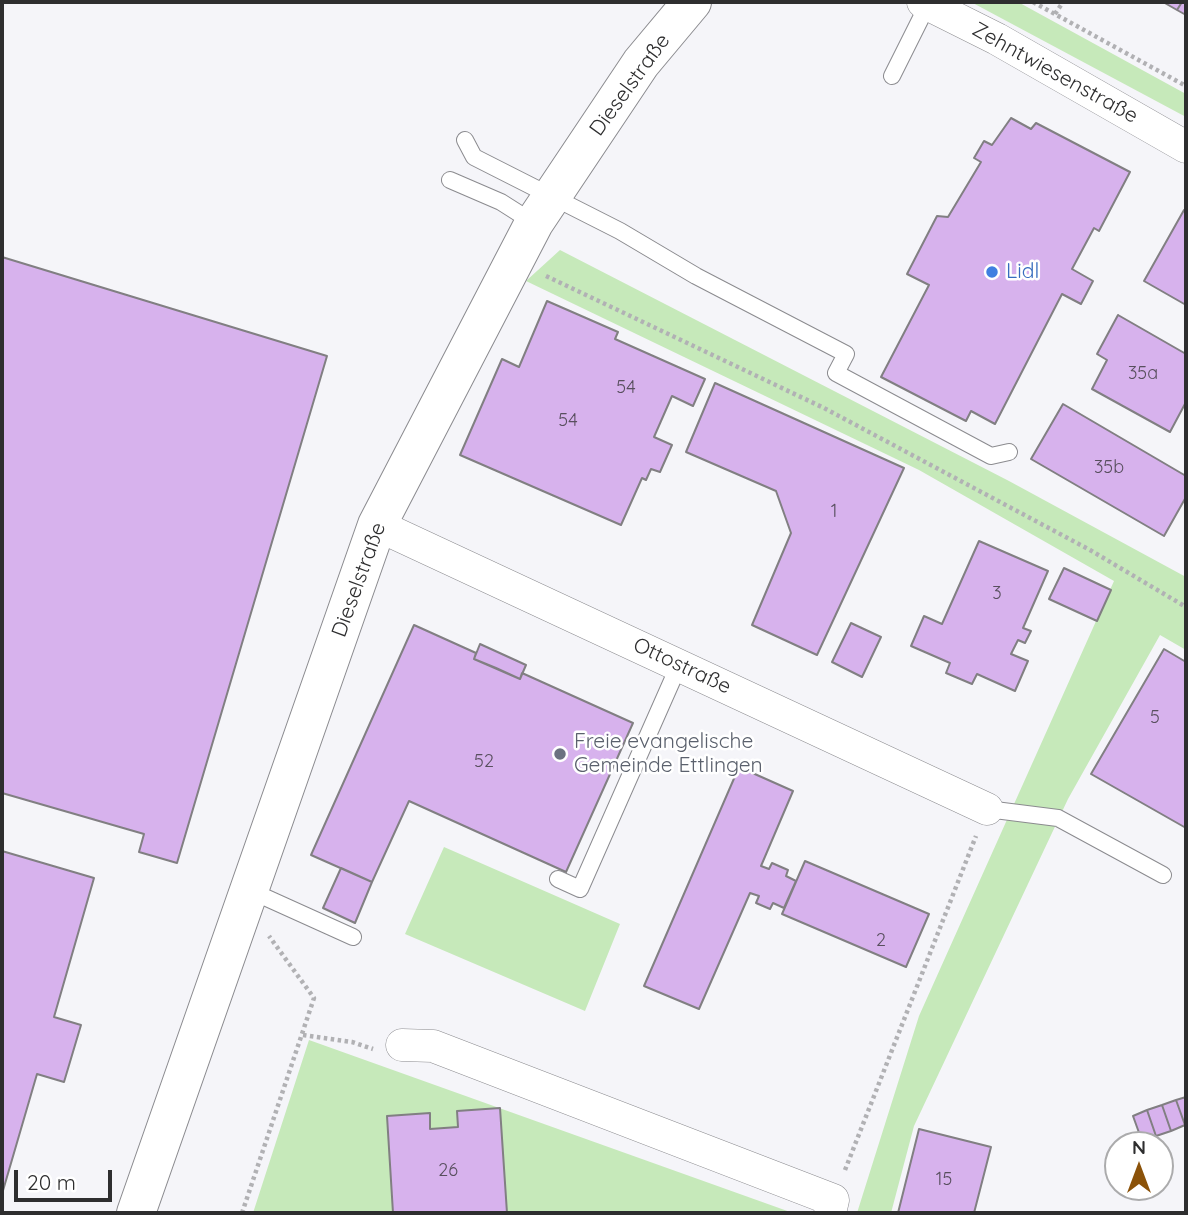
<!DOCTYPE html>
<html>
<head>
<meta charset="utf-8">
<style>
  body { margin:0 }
  #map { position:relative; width:1188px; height:1215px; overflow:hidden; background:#f5f5f9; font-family:Quicksand,sans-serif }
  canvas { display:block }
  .frame { position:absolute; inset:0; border:4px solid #2e2e2f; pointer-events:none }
  .north { position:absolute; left:1104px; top:1131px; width:70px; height:70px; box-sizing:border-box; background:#fff; border:2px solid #ababac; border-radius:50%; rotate:0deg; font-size:19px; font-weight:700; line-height:28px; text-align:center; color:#2e2e2f }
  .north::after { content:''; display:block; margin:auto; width:24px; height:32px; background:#8b5209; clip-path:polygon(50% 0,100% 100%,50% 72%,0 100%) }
  .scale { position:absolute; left:14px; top:1170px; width:98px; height:32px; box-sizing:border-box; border:4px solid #2e2e2f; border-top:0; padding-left:9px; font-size:21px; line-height:24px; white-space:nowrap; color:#2e2e2f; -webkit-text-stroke:5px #fff; paint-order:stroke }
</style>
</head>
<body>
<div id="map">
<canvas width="1188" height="1215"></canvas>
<div class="frame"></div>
<div class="north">N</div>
<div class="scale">20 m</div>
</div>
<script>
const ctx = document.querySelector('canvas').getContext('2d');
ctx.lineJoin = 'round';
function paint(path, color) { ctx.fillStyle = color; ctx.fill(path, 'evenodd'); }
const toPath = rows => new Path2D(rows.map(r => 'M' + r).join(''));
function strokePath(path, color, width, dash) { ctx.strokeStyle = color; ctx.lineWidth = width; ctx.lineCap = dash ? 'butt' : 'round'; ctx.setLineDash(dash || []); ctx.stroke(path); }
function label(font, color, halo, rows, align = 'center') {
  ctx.font = font + ' Quicksand,sans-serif'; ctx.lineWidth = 5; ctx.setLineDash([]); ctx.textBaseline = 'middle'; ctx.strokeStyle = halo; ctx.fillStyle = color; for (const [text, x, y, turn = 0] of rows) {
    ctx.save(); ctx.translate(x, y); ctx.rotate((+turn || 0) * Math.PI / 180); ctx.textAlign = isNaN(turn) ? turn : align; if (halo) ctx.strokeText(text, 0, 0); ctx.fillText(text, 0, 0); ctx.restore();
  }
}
paint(toPath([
  [971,2,1018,2,1186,94,1186,117],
  [560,250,1009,481,1186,577,1186,650,1160,635,1068,799,914,1126,891,1213,857,1213,919,1016,1114,581,919,470,526,281],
  [444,847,620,924,585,1011,405,934],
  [309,1040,793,1213,253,1213]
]), '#c6e9ba');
const building = toPath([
  [1163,2,1182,2,1177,10,1163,2],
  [1182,2,1186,2,1186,15,1177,10,1182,2],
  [1011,118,1031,129,1036,123,1130,172,1099,231,1094,228,1072,269,1093,281,1081,304,1062,294,995,424,971,411,966,421,881,377,929,285,907,274,937,216,948,217,981,162,974,158,984,141,992,145,1011,118],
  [1184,210,1186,211,1186,305,1144,281,1184,210],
  [2,257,327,356,177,863,139,852,144,834,2,793,2,257],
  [547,301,618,332,615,339,705,379,693,406,672,396,654,437,672,445,660,472,651,469,646,480,642,478,621,525,460,455,502,359,519,367,547,301],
  [1118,315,1186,354,1186,402,1170,432,1092,389,1107,360,1097,354,1118,315],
  [715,383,904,468,817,655,752,625,791,533,776,491,686,452,715,383],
  [1063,404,1186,476,1186,497,1164,536,1031,459,1063,404],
  [979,541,1048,571,1023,628,1031,631,1025,643,1018,640,1011,654,1028,661,1015,691,977,674,972,684,946,673,950,663,911,646,924,616,942,624,979,541],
  [1064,568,1111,590,1097,621,1049,599,1064,568],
  [851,623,881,637,862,677,832,662,851,623],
  [414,625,476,653,474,659,496,668,520,679,522,673,633,723,566,872,409,801,372,882,311,855,414,625],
  [480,644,526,665,520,679,474,659,480,644],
  [1164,649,1186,662,1186,828,1091,774,1164,649],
  [739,767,793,791,761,866,769,869,772,863,788,870,786,876,796,881,784,908,773,903,770,909,756,903,759,896,750,893,699,1009,644,986,739,767],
  [2,851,94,878,54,1017,81,1025,64,1082,37,1074,2,1194,2,851],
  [805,861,929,914,906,967,782,914,805,861],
  [341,868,372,882,355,923,323,908,341,868],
  [1186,1097,1186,1125,1185,1125,1176,1100,1186,1097],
  [1176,1100,1185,1125,1171,1131,1162,1105,1176,1100],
  [1162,1105,1171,1131,1156,1136,1147,1110,1162,1105],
  [500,1108,507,1213,393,1213,387,1116,430,1113,430,1129,458,1127,457,1111,500,1108],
  [1147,1110,1156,1136,1142,1141,1133,1116,1147,1110],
  [919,1129,991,1147,974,1213,898,1213,919,1129]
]);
paint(building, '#d7b2ed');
strokePath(building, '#817f82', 2);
const lane = toPath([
  [892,76,928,4],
  [465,140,474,157,620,231,696,276,846,354,836,373,991,456,1009,452],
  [450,180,501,202,534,223],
  [987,809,1058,818,1163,875],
  [558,879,580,889,679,665],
  [249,890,353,937]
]);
const street = toPath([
  [923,2,997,39,1186,147],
  [377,525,987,809],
  [402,1045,433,1046,833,1200,830,1213]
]);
const secondary = toPath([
  [136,1213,377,525,534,223,641,63,692,2]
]);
strokePath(lane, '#8b8b8f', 18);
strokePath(street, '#8b8b8f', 33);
strokePath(secondary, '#8b8b8f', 40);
strokePath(toPath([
  [1033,2,1186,86],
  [1055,14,1063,2],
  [546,276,824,408,1090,550,1186,607],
  [303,1035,352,1042,373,1049],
  [845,1170,976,836],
  [242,1213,314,998,269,936]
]), '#b1b1b4', 4.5, [3.5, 3.5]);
strokePath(lane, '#fff', 16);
strokePath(street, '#fff', 32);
strokePath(secondary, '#fff', 38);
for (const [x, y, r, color] of [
  [992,272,7,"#3f7fe0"],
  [560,754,7,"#6b7280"]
]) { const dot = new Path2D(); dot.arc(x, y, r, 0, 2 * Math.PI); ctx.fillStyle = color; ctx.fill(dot); strokePath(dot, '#fff', 2.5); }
label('18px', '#584f5e', null, [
  ["35a",1143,374],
  ["54",626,388],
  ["54",568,421],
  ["35b",1109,468],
  ["1",834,512],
  ["3",997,594],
  ["5",1155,718],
  ["52",484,762],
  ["2",881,941],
  ["26",448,1171],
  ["15",944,1180]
]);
label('21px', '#2e2e2f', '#fff', [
  ["Zehntwiesenstraße",1055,73,29],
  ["Dieselstraße",630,85,-54],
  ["Dieselstraße",359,580,-70],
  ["Ottostraße",682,666,25]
]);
label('21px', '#366cbe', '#fff', [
  ["Lidl",1006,272]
], 'left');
label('21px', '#5b616d', '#fff', [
  ["Freie evangelische",574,742],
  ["Gemeinde Ettlingen",574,766]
], 'left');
</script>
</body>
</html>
